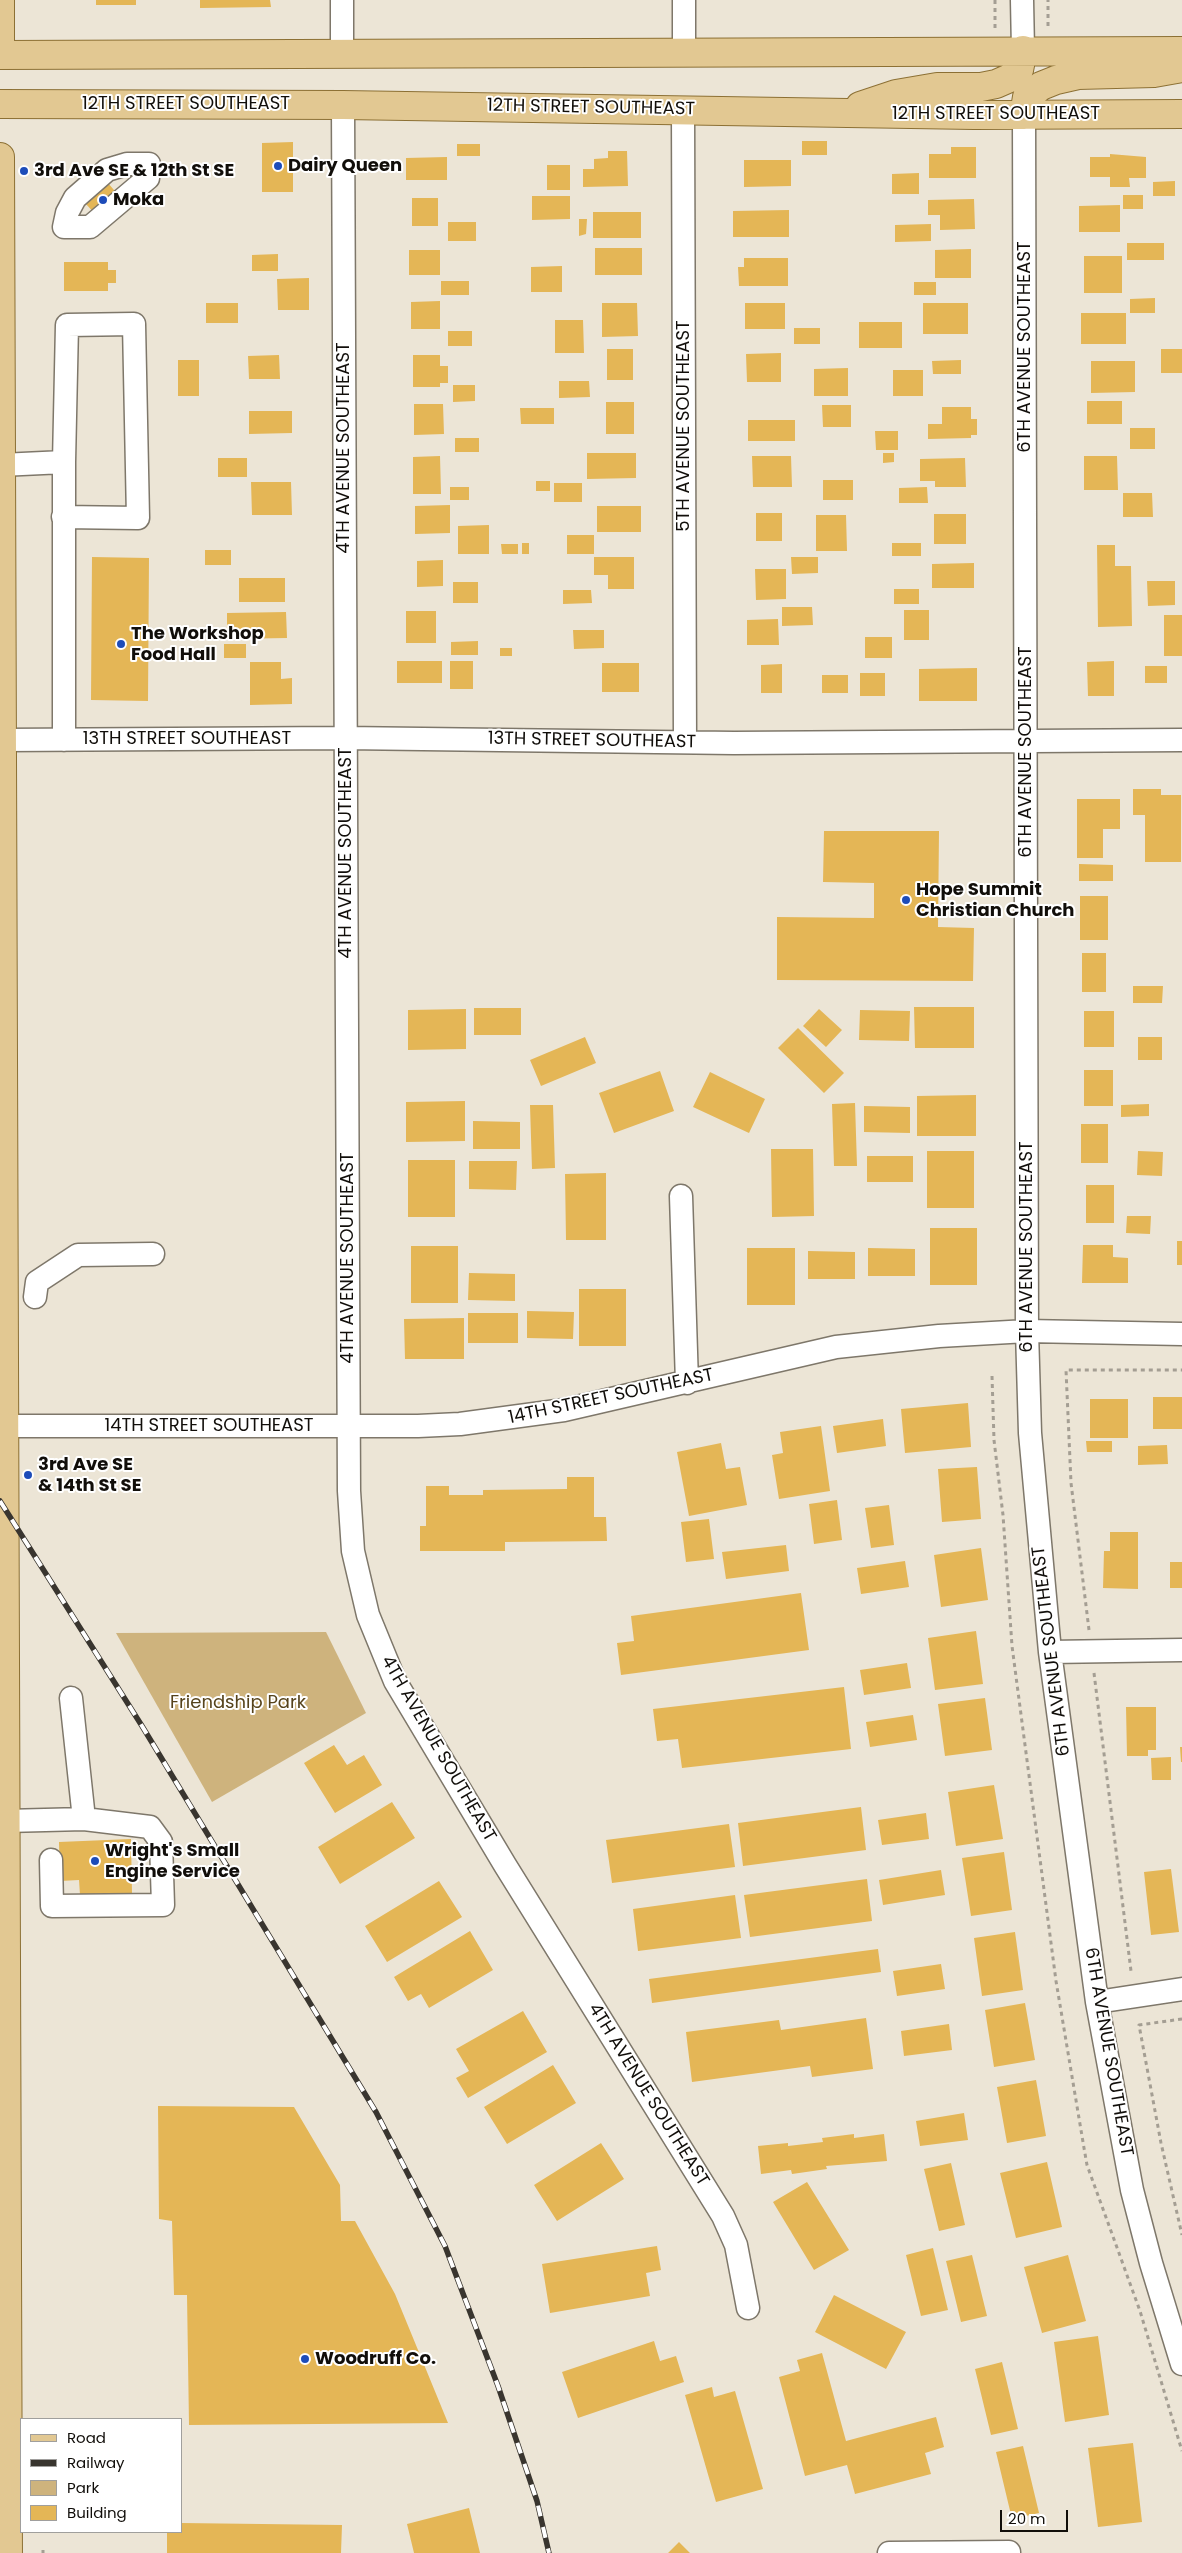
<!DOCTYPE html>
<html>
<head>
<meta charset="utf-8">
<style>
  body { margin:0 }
  #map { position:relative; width:1182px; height:2553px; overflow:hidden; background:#ece5d6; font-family:Poppins,sans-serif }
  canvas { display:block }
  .legend { position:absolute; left:20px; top:2418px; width:162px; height:115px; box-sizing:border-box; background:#fff; border:1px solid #a09f9d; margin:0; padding:6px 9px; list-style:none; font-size:15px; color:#110e0a }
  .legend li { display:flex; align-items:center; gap:10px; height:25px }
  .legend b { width:25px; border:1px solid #a09f9d }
  .scale { position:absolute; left:1000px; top:2510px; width:68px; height:22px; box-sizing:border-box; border:2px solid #110e0a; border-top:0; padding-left:6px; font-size:15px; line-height:18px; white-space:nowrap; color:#110e0a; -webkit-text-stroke:4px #fff; paint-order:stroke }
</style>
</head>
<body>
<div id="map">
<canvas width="1182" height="2553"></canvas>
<ul class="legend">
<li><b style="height:6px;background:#e2c892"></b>Road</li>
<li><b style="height:6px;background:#39352f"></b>Railway</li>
<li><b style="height:14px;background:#ceb37d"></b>Park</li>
<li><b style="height:14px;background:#e4b656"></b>Building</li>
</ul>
<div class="scale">20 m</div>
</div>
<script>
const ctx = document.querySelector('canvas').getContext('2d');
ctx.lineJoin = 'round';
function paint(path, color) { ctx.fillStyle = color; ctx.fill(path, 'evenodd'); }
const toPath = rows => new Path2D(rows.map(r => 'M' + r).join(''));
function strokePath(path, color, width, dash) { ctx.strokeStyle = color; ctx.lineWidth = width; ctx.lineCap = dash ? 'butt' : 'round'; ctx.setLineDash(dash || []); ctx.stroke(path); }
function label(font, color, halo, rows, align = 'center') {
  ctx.font = font + ' Poppins,sans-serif'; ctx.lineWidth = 4; ctx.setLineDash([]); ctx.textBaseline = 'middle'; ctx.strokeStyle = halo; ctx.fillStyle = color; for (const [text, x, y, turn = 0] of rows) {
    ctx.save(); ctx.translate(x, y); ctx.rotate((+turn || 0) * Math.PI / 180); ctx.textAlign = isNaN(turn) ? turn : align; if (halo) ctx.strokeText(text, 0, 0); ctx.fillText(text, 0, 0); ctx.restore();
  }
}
paint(toPath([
  [326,1632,366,1713,212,1802,116,1633]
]), '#ceb37d');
paint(toPath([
  [96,0,136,0,136,5,96,5],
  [200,0,270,0,271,7,200,8],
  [802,141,827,141,827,155,802,155],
  [293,142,293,192,262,192,262,143],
  [457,144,480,144,480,156,457,156],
  [951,147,976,147,976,178,929,178,929,154,951,154],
  [608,151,627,151,628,186,583,187,583,169,594,169,594,159,608,158],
  [1110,154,1146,157,1146,178,1129,178,1130,187,1110,187,1110,177,1090,177,1090,157,1110,157],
  [447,157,447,180,406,180,406,158],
  [744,160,791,160,791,186,744,187],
  [547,165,570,165,570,190,547,190],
  [919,173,919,194,892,194,892,174],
  [1175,181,1175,196,1153,196,1153,182],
  [108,183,119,196,97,216,85,203],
  [1123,195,1143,195,1143,209,1123,209],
  [532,196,570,196,570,219,532,220],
  [412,198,438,198,438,226,412,226],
  [974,199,975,229,940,230,940,215,928,215,928,200],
  [1120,205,1120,232,1079,232,1079,206],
  [789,210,789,237,733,237,733,211],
  [593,212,641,212,641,238,593,238],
  [579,219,587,219,586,234,579,236],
  [448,222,476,222,476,241,448,241],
  [931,224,931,241,895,242,895,225],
  [1127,243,1164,243,1164,260,1127,260],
  [595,248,642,248,642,275,595,275],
  [971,249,971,278,935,278,935,250],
  [409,250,440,250,440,275,409,275],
  [278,254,278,271,252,271,252,255],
  [1084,256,1122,256,1122,293,1084,293],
  [744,258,788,258,788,286,739,286,738,267,744,267],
  [64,262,108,262,108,270,116,270,116,283,108,283,108,291,64,291],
  [562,266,562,292,531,292,531,267],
  [309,278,309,310,278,310,277,279],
  [441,281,469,281,469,295,441,295],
  [914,282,936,282,936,295,914,295],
  [1155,298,1155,313,1130,313,1130,299],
  [440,301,440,329,411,329,411,302],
  [206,303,238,303,238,323,206,323],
  [602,303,637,303,638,336,602,337],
  [745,303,785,303,785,329,745,329],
  [923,303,968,303,968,334,923,334],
  [1081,313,1126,313,1126,344,1081,344],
  [555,320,583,320,584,353,555,353],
  [859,322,902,322,902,348,859,348],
  [794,328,820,328,820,344,794,344],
  [448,331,472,331,472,346,448,346],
  [607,349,633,349,633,380,607,380],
  [1161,349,1182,349,1182,373,1161,373],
  [781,353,781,382,747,382,746,354],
  [279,355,280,379,249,379,248,356],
  [413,355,440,355,440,366,448,366,448,383,440,383,440,387,413,387],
  [178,360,199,360,199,396,178,396],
  [961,360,961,374,933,374,932,361],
  [1091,361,1135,361,1135,392,1091,393],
  [848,368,848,396,814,396,814,369],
  [893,370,923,370,923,396,893,396],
  [559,381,589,381,590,397,559,398],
  [453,385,475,385,475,401,453,402],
  [1087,401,1122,401,1122,424,1087,424],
  [606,402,634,402,634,434,606,434],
  [414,404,443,404,444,434,414,435],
  [822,405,851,405,851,427,823,427],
  [942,407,971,407,971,419,977,419,977,435,971,435,971,438,928,439,928,424,942,424],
  [520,408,554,408,554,424,521,424],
  [249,411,292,411,292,433,249,434],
  [748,420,795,420,795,441,748,441],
  [1130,428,1155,428,1155,449,1130,449],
  [875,431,898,431,898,450,876,450],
  [455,438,479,438,479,452,455,452],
  [587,453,636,453,636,478,587,479],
  [883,453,894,453,894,462,883,463],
  [440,456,441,494,413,494,413,457],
  [752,456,791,456,792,487,753,487],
  [1084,456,1117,456,1118,490,1084,490],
  [218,458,247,458,247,477,218,477],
  [965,458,966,487,935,487,935,481,920,481,920,459],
  [823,480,853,480,853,500,823,500],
  [536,481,550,481,550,491,536,491],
  [251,482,291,482,292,515,252,515],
  [554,483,582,483,582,502,554,502],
  [450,487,469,487,469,500,450,500],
  [927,487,928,503,899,503,899,488],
  [1123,493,1152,493,1153,517,1123,517],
  [450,505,450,533,415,534,415,506],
  [597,506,641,506,641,532,597,532],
  [756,513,782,513,782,541,756,541],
  [934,514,966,514,966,544,934,544],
  [816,515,846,515,847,551,816,551],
  [489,525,489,554,458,554,458,526],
  [567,535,594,535,594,554,567,554],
  [522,543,529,543,529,554,522,554],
  [892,543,921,543,921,556,892,556],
  [501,544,518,544,518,554,502,554],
  [1097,545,1115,545,1115,566,1131,566,1132,626,1098,627],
  [205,550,231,550,231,565,205,565],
  [92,557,149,558,148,701,91,700],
  [594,557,634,557,634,589,608,589,608,575,594,575],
  [791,557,818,557,818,573,792,574],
  [443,560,443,586,417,587,417,561],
  [974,563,974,588,932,588,932,564],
  [755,569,786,569,786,599,756,600],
  [239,578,285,578,285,602,239,602],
  [1147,581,1175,581,1175,605,1148,606],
  [453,582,478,582,478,603,453,603],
  [894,589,919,589,919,604,894,604],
  [563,590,591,590,592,603,563,604],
  [782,607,812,607,813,625,782,626],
  [904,610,929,610,929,640,904,640],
  [406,611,436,611,436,643,406,643],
  [286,612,287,638,227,639,227,613],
  [1164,615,1182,615,1182,656,1164,656],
  [778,619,779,645,747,645,747,620],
  [573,630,604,630,604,648,574,649],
  [865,637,892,637,892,658,865,658],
  [478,641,478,655,451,655,451,642],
  [224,644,246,644,246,658,224,658],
  [500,648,512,648,512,656,500,656],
  [397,661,442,661,442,683,397,683],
  [450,661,473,661,473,689,450,689],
  [1114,661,1114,696,1088,696,1087,662],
  [250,662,281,662,281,679,292,678,292,704,250,705],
  [602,663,639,663,639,692,602,692],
  [782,664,782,693,761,693,761,665],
  [1145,666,1167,666,1167,683,1145,683],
  [977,668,977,701,919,701,919,669],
  [860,673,885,673,885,696,860,696],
  [822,675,848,675,848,693,822,693],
  [1133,789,1161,789,1161,795,1181,795,1181,862,1145,862,1145,815,1133,815],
  [1077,799,1120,799,1120,829,1103,829,1103,858,1077,858],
  [824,831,939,831,938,927,974,928,973,981,777,980,777,917,874,918,874,883,823,882],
  [1079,864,1113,865,1113,881,1079,881],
  [1080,896,1108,896,1108,940,1080,940],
  [1082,953,1106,953,1106,992,1082,992],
  [1133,986,1163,986,1162,1003,1133,1003],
  [914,1007,974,1007,974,1048,915,1048],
  [474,1008,521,1008,521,1035,474,1035],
  [466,1009,466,1049,408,1050,408,1010],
  [819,1009,842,1030,826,1047,803,1026],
  [860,1010,910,1011,909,1041,859,1040],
  [1084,1011,1114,1011,1114,1047,1084,1047],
  [798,1028,844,1073,824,1093,778,1048],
  [585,1037,596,1063,541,1086,530,1060],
  [1138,1037,1162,1037,1162,1060,1138,1060],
  [1084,1070,1113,1070,1113,1106,1084,1106],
  [660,1071,674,1111,614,1133,599,1093],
  [710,1072,765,1099,749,1133,693,1107],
  [976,1095,976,1136,917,1136,917,1096],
  [465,1101,465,1141,406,1142,406,1102],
  [855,1103,857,1166,834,1166,832,1104],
  [1149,1104,1149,1116,1121,1117,1121,1105],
  [530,1105,553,1105,555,1168,532,1169],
  [864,1106,910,1107,910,1133,864,1132],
  [473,1121,520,1122,520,1149,473,1149],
  [1081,1124,1108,1124,1108,1163,1081,1163],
  [771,1149,813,1149,814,1216,772,1217],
  [927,1151,974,1151,974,1208,927,1208],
  [1138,1151,1163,1152,1162,1176,1137,1175],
  [867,1156,913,1156,913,1182,867,1182],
  [408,1160,455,1160,455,1217,408,1217],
  [469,1161,517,1161,516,1190,469,1189],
  [606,1173,606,1240,566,1240,565,1174],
  [1086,1185,1114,1185,1114,1223,1086,1223],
  [1127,1216,1151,1216,1150,1234,1126,1233],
  [930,1228,977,1228,977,1285,930,1285],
  [1177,1241,1182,1241,1182,1265,1177,1265],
  [1083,1245,1113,1245,1113,1257,1128,1258,1128,1283,1082,1283],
  [411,1246,458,1246,458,1303,411,1303],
  [747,1248,795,1248,795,1305,747,1305],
  [868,1248,915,1249,915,1276,868,1276],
  [808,1251,855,1252,855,1279,808,1279],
  [469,1273,515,1274,515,1301,468,1300],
  [579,1289,626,1289,626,1346,579,1346],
  [527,1311,574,1312,573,1339,527,1338],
  [468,1313,518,1313,518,1343,468,1343],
  [464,1318,464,1359,405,1359,404,1319],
  [1153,1397,1182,1397,1182,1429,1153,1429],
  [1090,1399,1128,1399,1128,1438,1090,1438],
  [968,1403,971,1447,905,1453,901,1409],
  [883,1419,886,1446,837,1453,833,1426],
  [821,1426,830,1491,779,1499,772,1455,783,1453,780,1432],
  [1086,1441,1112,1441,1112,1452,1087,1452],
  [721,1443,726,1469,740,1467,747,1505,689,1516,677,1452],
  [1167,1445,1168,1464,1138,1465,1138,1446],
  [977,1467,981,1519,942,1522,938,1469],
  [567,1477,594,1477,594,1517,606,1517,607,1541,505,1542,505,1551,420,1551,420,1526,426,1526,426,1486,449,1486,449,1495,483,1495,483,1490,567,1489],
  [837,1500,842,1540,814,1544,809,1504],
  [889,1505,894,1545,871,1548,865,1508],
  [709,1519,714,1559,686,1562,681,1522],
  [1110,1532,1138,1532,1138,1589,1103,1588,1104,1551,1110,1551],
  [786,1545,789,1571,726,1579,722,1552],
  [981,1548,988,1600,941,1607,934,1555],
  [905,1561,909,1587,861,1594,857,1568],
  [1170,1562,1182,1562,1182,1588,1170,1588],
  [801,1593,809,1650,621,1675,617,1643,634,1641,631,1616],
  [976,1631,983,1684,935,1690,928,1638],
  [907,1663,911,1688,864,1695,860,1670],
  [844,1687,851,1749,682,1768,678,1739,657,1741,653,1709],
  [985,1698,992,1750,945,1756,938,1704],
  [1126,1707,1156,1707,1156,1750,1148,1750,1148,1756,1127,1756],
  [913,1715,917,1740,870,1747,866,1722],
  [334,1745,347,1765,364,1755,382,1785,335,1813,304,1763],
  [1180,1747,1182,1747,1182,1762,1181,1762],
  [1171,1757,1171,1780,1152,1780,1151,1758],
  [994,1785,1003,1839,956,1846,948,1792],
  [392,1802,415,1838,340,1884,318,1847],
  [861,1807,866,1850,743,1866,738,1823],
  [926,1813,929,1839,882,1845,878,1820],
  [729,1824,735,1867,612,1883,606,1840],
  [131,1839,132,1893,80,1895,79,1880,60,1881,59,1842],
  [1004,1852,1012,1910,971,1916,962,1858],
  [1171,1869,1179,1932,1151,1935,1144,1872],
  [941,1870,945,1895,883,1905,879,1880],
  [867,1879,872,1921,750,1937,744,1895],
  [439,1881,462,1917,387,1962,365,1926],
  [735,1895,741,1938,638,1951,633,1909],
  [470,1931,493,1970,429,2008,421,1994,408,2001,394,1977],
  [1015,1932,1023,1990,982,1996,974,1938],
  [878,1949,881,1972,652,2003,649,1979],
  [941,1964,945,1989,897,1996,893,1971],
  [1025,2003,1035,2060,994,2067,985,2010],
  [523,2011,547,2052,468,2098,456,2078,469,2071,456,2049],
  [866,2018,873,2069,812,2077,810,2066,692,2082,686,2032,779,2020,781,2030],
  [949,2024,952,2050,904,2056,901,2031],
  [553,2065,576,2103,507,2144,484,2107],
  [1036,2080,1046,2136,1007,2143,997,2087],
  [158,2106,294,2107,340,2185,341,2221,355,2221,395,2294,448,2423,189,2425,187,2295,174,2295,172,2221,159,2219],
  [964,2113,968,2140,920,2146,916,2121],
  [854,2134,854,2138,884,2134,887,2161,826,2166,827,2169,792,2174,791,2170,761,2174,758,2146,788,2143,788,2146,823,2142,822,2138],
  [601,2143,624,2179,557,2221,534,2185],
  [1047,2162,1062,2227,1016,2238,1000,2173],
  [951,2163,965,2225,939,2231,924,2169],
  [807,2182,849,2250,814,2270,773,2202],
  [657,2246,661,2270,646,2273,650,2296,550,2313,542,2264],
  [933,2248,948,2310,921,2316,906,2255],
  [972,2255,987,2316,961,2322,946,2261],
  [1068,2255,1086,2321,1042,2333,1024,2267],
  [834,2295,906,2332,886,2369,815,2332],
  [1098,2336,1109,2415,1065,2422,1054,2342],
  [654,2341,660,2361,676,2356,684,2382,578,2418,562,2372],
  [822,2353,846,2441,936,2417,944,2447,925,2453,931,2474,855,2494,847,2465,805,2476,779,2377,800,2371,797,2360],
  [1002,2362,1018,2429,991,2435,975,2369],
  [712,2387,714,2397,735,2391,763,2489,716,2502,685,2395],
  [1133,2443,1142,2522,1098,2527,1088,2448],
  [1023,2446,1039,2513,1012,2519,996,2452],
  [469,2508,480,2553,414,2553,407,2524],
  [181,2523,342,2525,341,2553,167,2553,167,2532,181,2532],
  [679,2542,690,2553,668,2553]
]), '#e4b656');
const minor = toPath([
  [342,0,342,55],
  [684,0,684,54],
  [1022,0,1023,50],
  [343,105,349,1491,353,1551,368,1615,395,1681,505,1865,723,2216,736,2245,748,2308],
  [683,109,685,742],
  [1024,115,1027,1331,1030,1433,1050,1652,1097,2002,1132,2190,1151,2263,1182,2364],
  [127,164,149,164,148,178,90,227,64,227,67,213,75,198,107,170,127,164],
  [64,462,64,740],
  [1,465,64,462,67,325,134,324,138,518,63,517],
  [2,740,345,738,734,743,1182,740],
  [681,1196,687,1383],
  [35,1297,37,1282,78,1255,153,1254],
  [6,1426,418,1426,460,1424,564,1410,836,1347,939,1336,1027,1331,1182,1334],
  [1050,1652,1182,1650],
  [6,1821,84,1819,71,1698],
  [51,1860,52,1906,163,1905,161,1842,150,1827,84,1819],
  [1097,2002,1182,1989],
  [889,2553,1009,2552]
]);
const major = toPath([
  [0,50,0,0],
  [0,55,1182,51],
  [0,104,343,105,974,115,1182,114],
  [860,106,896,94,937,87,981,87,996,84,1012,77,1019,70,1023,50],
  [1024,115,1027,97,1041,86,1056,80,1078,75,1154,73,1182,68],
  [0,157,8,2553]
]);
strokePath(minor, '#7e776a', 25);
strokePath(major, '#8c7034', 30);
strokePath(toPath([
  [995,0,995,28],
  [1048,26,1048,0],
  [992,1376,994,1440,1003,1515,1012,1646,1056,1981,1084,2148,1087,2165,1140,2311,1182,2451],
  [1089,1630,1071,1483,1066,1370,1182,1370],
  [1094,1673,1131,1971],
  [1182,2019,1139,2025,1161,2143,1182,2235],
  [43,2550,43,2553]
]), '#a49e93', 3, [4, 4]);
strokePath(minor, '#fff', 22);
strokePath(major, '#e2c892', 28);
const rail = toPath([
  [0,1501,142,1726,376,2112,445,2246,498,2386,537,2501,549,2553]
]);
strokePath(rail, '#39352f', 5.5);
strokePath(rail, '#fff', 4, [11]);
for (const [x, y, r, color] of [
  [278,166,5,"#1d4cb9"],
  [24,171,5,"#1d4cb9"],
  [103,200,5,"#1d4cb9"],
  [121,644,5,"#1d4cb9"],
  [906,900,5,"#1d4cb9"],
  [28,1475,5,"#1d4cb9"],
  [95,1861,5,"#1d4cb9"],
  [305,2359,5,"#1d4cb9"]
]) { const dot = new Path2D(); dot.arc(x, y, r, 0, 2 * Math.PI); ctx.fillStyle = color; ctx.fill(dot); strokePath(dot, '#fff', 2); }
label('18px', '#110e0a', '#fff', [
  ["12TH STREET SOUTHEAST",186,104],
  ["12TH STREET SOUTHEAST",591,108,1],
  ["12TH STREET SOUTHEAST",996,114],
  ["6TH AVENUE SOUTHEAST",1025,347,-90],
  ["5TH AVENUE SOUTHEAST",684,426,-90],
  ["4TH AVENUE SOUTHEAST",344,448,-90],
  ["13TH STREET SOUTHEAST",187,739],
  ["13TH STREET SOUTHEAST",592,741,1],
  ["6TH AVENUE SOUTHEAST",1026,752,-90],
  ["4TH AVENUE SOUTHEAST",346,853,-90],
  ["6TH AVENUE SOUTHEAST",1027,1247,-90],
  ["4TH AVENUE SOUTHEAST",348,1258,-90],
  ["14TH STREET SOUTHEAST",611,1397,-12],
  ["14TH STREET SOUTHEAST",209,1426],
  ["6TH AVENUE SOUTHEAST",1052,1651,-97],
  ["4TH AVENUE SOUTHEAST",438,1749,60],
  ["6TH AVENUE SOUTHEAST",1108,2052,80],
  ["4TH AVENUE SOUTHEAST",648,2095,58]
]);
label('bold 18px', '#110e0a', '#fff', [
  ["Dairy Queen",288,166],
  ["3rd Ave SE & 12th St SE",34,171],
  ["Moka",113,200],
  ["The Workshop",131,634],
  ["Food Hall",131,655],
  ["Hope Summit",916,890],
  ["Christian Church",916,911],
  ["3rd Ave SE",38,1465],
  ["& 14th St SE",38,1486],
  ["Wright's Small",105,1851],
  ["Engine Service",105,1872],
  ["Woodruff Co.",315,2359]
], 'left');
label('18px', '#56431b', '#fff', [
  ["Friendship Park",238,1703]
]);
</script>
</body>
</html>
